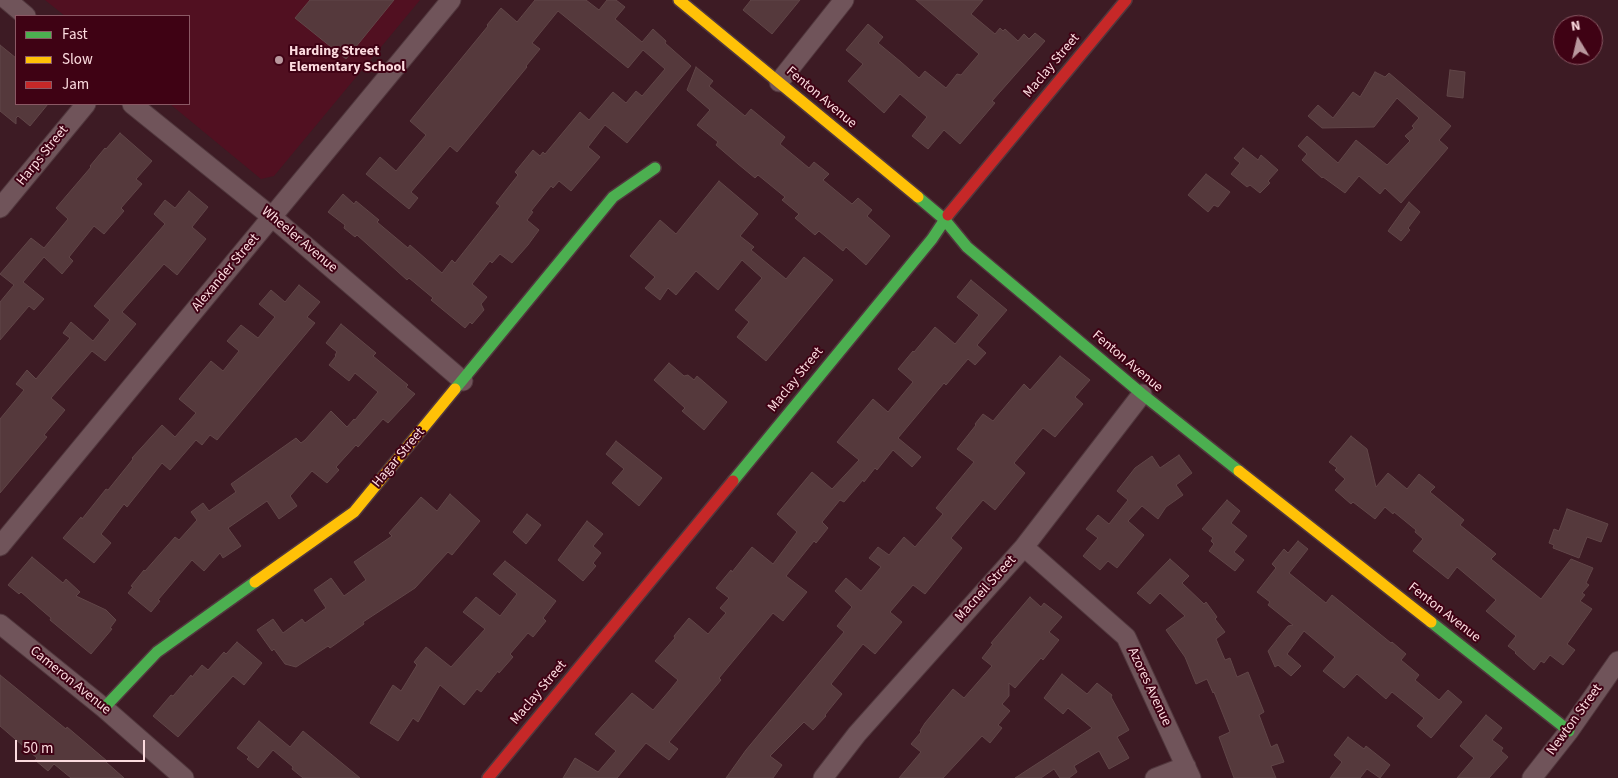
<!DOCTYPE html>
<html>
<head>
<meta charset="utf-8">
<style>
  body { margin:0 }
  #map { position:relative; width:1618px; height:778px; overflow:hidden; background:#3d1b24; font-family:"Source Sans 3",sans-serif }
  canvas { display:block }
  .legend { position:absolute; left:15px; top:15px; width:175px; height:90px; box-sizing:border-box; background:#3f0214; border:1px solid #8b5965; margin:0; padding:6px 9px; list-style:none; font-size:15px; color:#fcdbdf }
  .legend li { display:flex; align-items:center; gap:10px; height:25px }
  .legend b { width:25px; border:1px solid #8b5965 }
  .north { position:absolute; left:1553px; top:15px; width:50px; height:50px; box-sizing:border-box; background:#3f0214; border:1px solid #8b5965; border-radius:50%; rotate:351deg; font-size:14px; font-weight:700; line-height:20px; text-align:center; color:#fcdbdf }
  .north::after { content:''; display:block; margin:auto; width:18px; height:22px; background:#b9989e; clip-path:polygon(50% 0,100% 100%,50% 72%,0 100%) }
  .scale { position:absolute; left:15px; top:740px; width:130px; height:22px; box-sizing:border-box; border:2px solid #fcdbdf; border-top:0; padding-left:6px; font-size:15px; line-height:18px; white-space:nowrap; color:#fcdbdf; -webkit-text-stroke:4px #3f0214; paint-order:stroke }
</style>
</head>
<body>
<div id="map">
<canvas width="1618" height="778"></canvas>
<ul class="legend">
<li><b style="height:6px;background:#4caf50"></b>Fast</li>
<li><b style="height:6px;background:#ffc107"></b>Slow</li>
<li><b style="height:6px;background:#c62828"></b>Jam</li>
</ul>
<div class="north">N</div>
<div class="scale">50 m</div>
</div>
<script>
const ctx = document.querySelector('canvas').getContext('2d');
ctx.lineJoin = 'round';
function paint(path, color) { ctx.fillStyle = color; ctx.fill(path, 'evenodd'); }
const toPath = rows => new Path2D(rows.map(r => 'M' + r).join(''));
function strokePath(path, color, width, dash) { ctx.strokeStyle = color; ctx.lineWidth = width; ctx.lineCap = dash ? 'butt' : 'round'; ctx.setLineDash(dash || []); ctx.stroke(path); }
function label(font, color, halo, rows, align = 'center') {
  ctx.font = font + ' "Source Sans 3",sans-serif'; ctx.lineWidth = 4; ctx.setLineDash([]); ctx.textBaseline = 'middle'; ctx.strokeStyle = halo; ctx.fillStyle = color; for (const [text, x, y, turn = 0] of rows) {
    ctx.save(); ctx.translate(x, y); ctx.rotate((+turn || 0) * Math.PI / 180); ctx.textAlign = isNaN(turn) ? turn : align; if (halo) ctx.strokeText(text, 0, 0); ctx.fillText(text, 0, 0); ctx.restore();
  }
}
paint(toPath([
  [45,0,420,0,274,176,261,179,170,104,189,104,189,16,65,16]
]), '#511021');
const building = toPath([
  [310,0,394,0,346,59,295,18,310,0],
  [535,0,586,0,599,10,607,0,616,0,625,7,615,19,642,42,653,29,666,41,665,43,691,66,627,143,605,125,588,147,600,157,571,191,559,181,553,188,551,186,531,211,533,212,527,220,539,230,528,245,512,263,500,254,492,263,490,261,472,284,487,297,481,304,484,310,472,324,470,322,465,328,431,300,433,298,409,278,407,280,357,235,355,237,344,228,345,225,328,212,343,194,354,204,356,201,379,220,377,222,408,248,410,245,442,273,452,260,455,263,500,206,496,203,518,175,515,172,533,150,540,156,543,152,545,154,580,112,589,120,613,92,626,103,636,91,642,96,665,69,643,50,628,68,558,11,532,43,540,49,526,66,527,67,457,152,450,146,411,192,418,198,409,209,366,174,380,157,396,171,426,135,410,121,488,26,487,25,501,8,517,22,535,0],
  [751,0,800,0,772,34,743,10,751,0],
  [916,0,983,0,971,14,995,34,1000,28,1003,31,1005,29,1018,41,1024,34,1029,39,1035,33,1045,41,992,101,995,103,960,144,944,130,928,149,912,136,927,117,900,94,884,113,848,81,863,64,846,50,868,24,883,37,878,43,901,62,919,78,925,71,946,88,957,74,961,75,979,54,916,0],
  [0,45,16,58,16,104,48,104,30,126,18,116,16,118,16,124,0,111,0,45],
  [696,67,713,81,709,86,745,116,751,109,785,137,780,144,809,168,814,162,829,174,823,180,852,204,858,198,872,210,867,216,890,236,866,265,846,247,843,251,819,231,815,235,795,218,799,214,782,200,785,197,758,175,755,178,738,164,716,145,718,142,697,125,710,110,687,90,696,67],
  [1450,70,1465,72,1463,98,1447,96,1450,70],
  [1375,72,1385,77,1389,73,1451,126,1439,140,1448,148,1401,203,1385,188,1380,194,1359,176,1345,193,1323,177,1322,178,1302,160,1307,154,1298,146,1307,136,1338,163,1356,140,1387,165,1410,141,1405,136,1414,128,1412,126,1419,118,1397,98,1374,127,1322,128,1308,116,1318,105,1333,118,1353,92,1360,97,1375,72],
  [120,133,152,161,136,179,142,184,121,208,124,211,104,234,94,226,69,257,73,261,62,274,44,257,23,282,44,299,34,310,29,306,0,340,0,302,14,285,0,274,31,238,44,248,68,219,56,208,91,167,90,166,105,148,106,149,120,133],
  [1243,148,1258,160,1261,155,1278,170,1268,181,1270,183,1260,193,1250,185,1247,187,1231,174,1240,163,1234,158,1243,148],
  [1206,174,1230,192,1218,207,1214,205,1208,212,1188,195,1206,174],
  [719,181,758,214,740,236,754,247,751,250,786,279,804,257,833,280,766,361,737,337,749,322,735,310,762,278,742,260,718,290,696,271,676,295,668,288,660,300,645,288,655,277,630,256,660,220,676,234,719,181],
  [189,191,208,207,192,227,206,239,177,275,164,264,122,312,136,324,105,361,92,351,51,398,65,410,44,435,47,437,0,493,0,419,24,390,16,384,27,370,36,379,70,338,63,333,71,322,93,341,110,320,94,306,165,224,154,214,165,200,175,208,189,191],
  [1409,202,1420,212,1408,228,1410,230,1401,241,1388,231,1409,202],
  [971,280,1007,310,977,345,986,353,975,365,968,359,946,385,944,383,898,438,921,457,912,467,893,450,877,470,875,468,864,482,863,480,844,502,840,500,822,522,828,528,816,543,814,541,786,576,807,592,783,621,773,613,719,678,721,680,669,742,678,749,669,760,646,743,617,778,563,778,575,758,598,772,616,751,595,734,632,693,653,710,670,690,678,680,655,661,675,638,674,636,689,618,708,634,726,613,720,608,729,598,716,588,731,570,732,572,752,547,773,564,797,532,777,514,812,472,832,489,859,460,837,442,873,399,888,412,913,382,898,369,913,351,914,352,935,327,955,344,979,315,957,297,971,280],
  [299,285,320,302,307,317,315,323,217,440,210,435,202,445,196,440,170,470,162,463,127,507,124,504,101,534,111,543,94,563,63,538,81,517,82,519,106,489,108,490,133,459,132,458,162,425,175,437,196,413,179,399,211,361,223,371,239,351,227,341,241,325,258,338,275,317,259,304,271,290,285,302,299,285],
  [341,324,376,353,373,356,408,385,406,387,415,394,388,423,383,419,358,447,356,445,336,467,339,470,327,483,312,471,290,496,297,506,279,519,267,501,228,528,241,546,223,558,220,553,204,571,192,560,158,600,160,601,151,612,128,593,133,587,131,586,144,570,145,571,175,537,179,540,197,520,191,512,203,503,209,511,236,492,231,484,296,438,301,443,305,440,331,411,347,427,354,419,355,420,378,392,355,373,349,381,329,365,336,356,335,355,337,352,326,343,341,324],
  [1060,356,1090,380,1075,397,1083,404,1055,437,1043,428,1014,463,1025,473,995,510,983,500,951,538,962,548,925,594,913,585,890,612,902,622,875,654,863,644,831,684,842,694,825,715,826,716,813,730,804,722,770,756,782,765,773,778,726,778,746,750,844,632,837,626,852,607,835,591,846,578,861,591,881,567,869,558,878,547,889,555,904,537,915,547,943,514,936,508,974,462,957,449,976,425,975,424,983,414,993,421,1024,384,1030,390,1060,356],
  [669,363,684,376,688,375,694,380,697,376,727,402,704,430,682,411,685,408,654,380,669,363],
  [1351,436,1367,449,1376,487,1388,473,1407,489,1419,474,1435,487,1430,492,1464,520,1460,525,1496,554,1491,559,1541,599,1571,559,1593,568,1586,583,1589,585,1582,593,1585,595,1580,601,1592,609,1567,644,1575,650,1563,665,1550,655,1544,663,1541,661,1534,670,1515,653,1516,652,1508,646,1516,636,1486,611,1496,600,1457,567,1448,579,1413,551,1423,539,1415,532,1416,530,1394,512,1393,514,1385,507,1375,519,1353,502,1351,504,1335,490,1345,479,1335,470,1337,468,1329,462,1351,436],
  [616,441,662,478,639,506,612,483,624,469,606,454,616,441],
  [1179,455,1192,473,1176,485,1183,495,1166,507,1158,519,1142,506,1128,521,1144,535,1117,568,1108,561,1100,570,1083,556,1098,538,1086,529,1098,515,1109,524,1128,500,1117,491,1135,468,1152,456,1160,468,1179,455],
  [450,494,480,521,452,555,448,552,415,588,363,622,364,624,330,648,328,646,296,667,285,664,274,649,272,651,257,630,273,619,283,633,302,619,305,623,326,608,314,590,331,578,344,596,366,580,354,562,392,536,389,533,421,497,437,511,450,494],
  [1227,500,1240,511,1231,523,1247,536,1234,552,1244,560,1235,571,1209,551,1214,544,1211,541,1213,538,1202,529,1227,500],
  [1567,509,1608,524,1601,542,1587,537,1579,558,1553,548,1554,545,1549,543,1554,529,1559,531,1567,509],
  [527,514,541,525,526,544,513,532,527,514],
  [587,521,603,534,593,546,601,553,593,563,596,566,583,581,558,560,587,521],
  [1298,541,1308,549,1289,573,1326,603,1332,595,1391,643,1392,642,1406,654,1401,660,1419,675,1415,680,1439,700,1448,690,1462,702,1431,738,1417,726,1424,718,1392,692,1386,699,1357,674,1344,688,1323,671,1335,657,1304,631,1287,654,1301,666,1291,676,1278,665,1275,667,1268,651,1288,626,1293,625,1268,605,1270,602,1257,592,1276,568,1272,564,1284,549,1288,553,1298,541],
  [32,557,63,583,66,579,80,592,76,596,106,610,116,620,110,628,112,629,91,654,50,620,51,618,37,606,21,592,19,594,8,585,32,557],
  [1170,559,1189,576,1182,583,1204,604,1206,602,1217,617,1215,619,1225,632,1216,639,1225,660,1230,658,1237,677,1248,672,1264,712,1259,715,1271,747,1277,744,1284,762,1271,766,1276,778,1234,778,1219,737,1230,732,1214,692,1213,693,1207,679,1196,684,1185,657,1166,630,1185,616,1160,593,1150,604,1137,593,1170,559],
  [505,561,556,601,543,618,546,621,533,637,528,633,510,654,513,657,499,673,498,671,481,692,477,689,464,705,440,685,418,722,413,718,398,741,370,723,393,685,401,691,417,665,414,662,426,647,451,667,485,629,463,612,476,597,500,616,517,594,493,574,505,561],
  [1030,597,1041,607,1044,603,1062,617,1049,632,1059,640,1043,660,1041,658,1015,688,1009,683,1009,696,1002,704,1010,711,998,725,1002,728,990,743,982,736,943,778,899,778,921,752,911,744,921,732,920,731,925,723,953,689,964,698,992,666,982,658,993,644,991,643,1030,597],
  [237,642,262,663,244,685,233,676,178,737,153,716,171,695,173,696,191,675,192,677,202,665,208,670,224,652,226,654,237,642],
  [1062,674,1087,694,1097,683,1112,695,1111,697,1129,730,1117,737,1129,758,1109,769,1099,751,1074,766,1077,772,1069,778,1060,778,1054,769,1041,778,1015,778,1092,728,1068,708,1063,714,1044,698,1062,674],
  [0,675,66,729,67,727,107,761,106,762,124,778,71,778,54,764,48,771,35,760,37,758,0,726,0,675],
  [1486,715,1502,728,1492,740,1503,748,1501,751,1508,757,1489,778,1457,778,1474,758,1460,746,1486,715],
  [259,721,290,747,303,731,360,778,303,778,292,769,293,767,273,750,258,768,247,759,249,757,237,748,259,721],
  [1348,737,1364,749,1366,746,1390,765,1380,778,1367,769,1360,778,1330,778,1342,762,1334,755,1348,737]
]);
paint(building, '#55393c');
strokePath(building, '#614648', 1);
const street = toPath([
  [7,0,26,16],
  [779,82,844,0],
  [132,104,272,217,463,381],
  [0,208,86,104],
  [0,546,451,0],
  [1024,547,1126,637,1191,778],
  [0,624,104,708,184,778],
  [823,778,857,734,1024,547,1142,394],
  [1155,778,1186,766],
  [1532,778,1569,731,1618,661]
]);
const fast = toPath([
  [918,197,944,219,967,247,1142,394,1239,471],
  [455,389,613,197,655,168],
  [733,481,932,239,948,215],
  [1431,622,1569,731],
  [104,708,157,652,255,582]
]);
const slow = toPath([
  [679,0,918,197],
  [1239,471,1431,622],
  [255,582,354,512,455,389]
]);
const jam = toPath([
  [948,215,1126,0],
  [488,778,733,481]
]);
strokePath(street, '#51373d', 21);
strokePath(fast, '#51373d', 14);
strokePath(slow, '#51373d', 14);
strokePath(jam, '#51373d', 14);
strokePath(street, '#70545a', 19);
strokePath(fast, '#4caf50', 11);
strokePath(slow, '#ffc107', 11);
strokePath(jam, '#c62828', 11);
for (const [x, y, r, color] of [
  [279,60,5,"#b9989e"]
]) { const dot = new Path2D(); dot.arc(x, y, r, 0, 2 * Math.PI); ctx.fillStyle = color; ctx.fill(dot); strokePath(dot, '#3f0214', 2); }
label('bold 14px', '#fcdbdf', '#3f0214', [
  ["Harding Street",289,52],
  ["Elementary School",289,68]
], 'left');
label('14px', '#fcdbdf', '#3f0214', [
  ["Maclay Street",1052,66,-50],
  ["Fenton Avenue",821,98,40],
  ["Harps Street",43,156,-51],
  ["Wheeler Avenue",299,240,40],
  ["Alexander Street",226,273,-50],
  ["Fenton Avenue",1127,362,40],
  ["Maclay Street",796,380,-51],
  ["Hagar Street",399,458,-50],
  ["Macneil Street",986,589,-48],
  ["Fenton Avenue",1444,613,38],
  ["Cameron Avenue",70,681,39],
  ["Azores Avenue",1149,687,65],
  ["Maclay Street",539,693,-50],
  ["Newton Street",1575,720,-54]
]);
</script>
</body>
</html>
